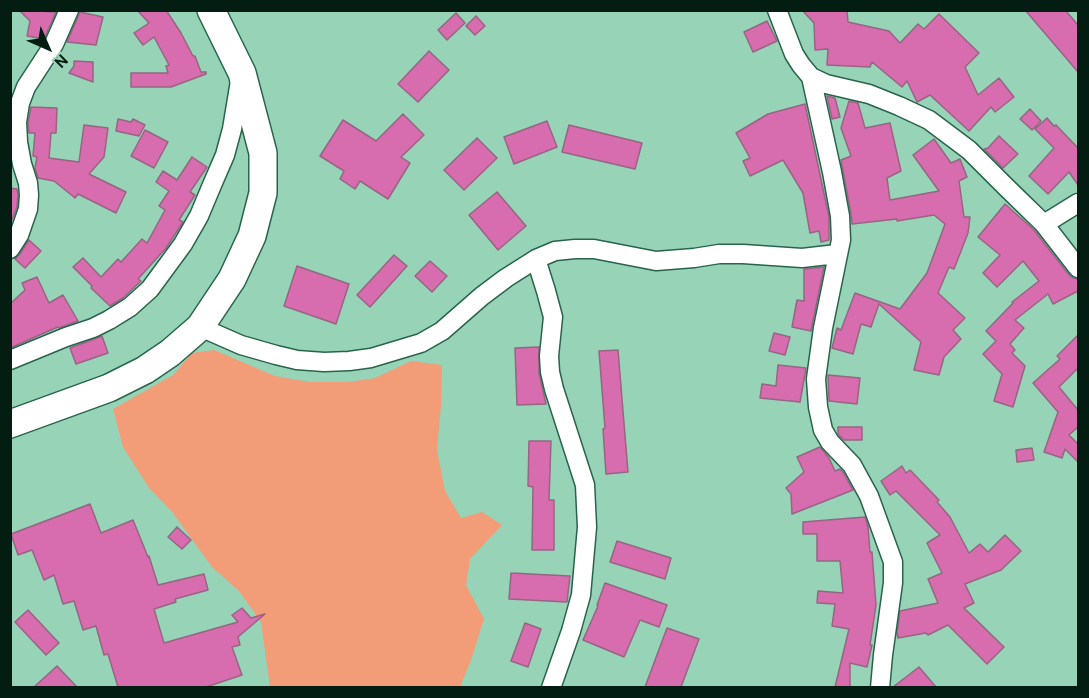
<!DOCTYPE html>
<html>
<head>
<meta charset="utf-8">
<style>
  body { margin:0 }
  #map { position:relative; width:1089px; height:698px; overflow:hidden; background:#97d4b7; font-family:Cabin,sans-serif }
  canvas { display:block }
  .frame { position:absolute; inset:0; border:12px solid #041d13; pointer-events:none }
  .north { position:absolute; left:18px; top:18px; width:60px; height:60px; -webkit-text-stroke:4px #97d4b7; paint-order:stroke; rotate:135deg; font-size:16px; font-weight:700; line-height:24px; text-align:center; color:#041d13 }
  .north::after { content:''; display:block; margin:auto; width:21px; height:27px; background:#041d13; clip-path:polygon(50% 0,100% 100%,50% 72%,0 100%) }
</style>
</head>
<body>
<div id="map">
<canvas width="1089" height="698"></canvas>
<div class="frame"></div>
<div class="north">N</div>
</div>
<script>
const ctx = document.querySelector('canvas').getContext('2d');
ctx.lineJoin = 'round';
function paint(path, color) { ctx.fillStyle = color; ctx.fill(path, 'evenodd'); }
const toPath = rows => new Path2D(rows.map(r => 'M' + r).join(''));
function strokePath(path, color, width, dash) { ctx.strokeStyle = color; ctx.lineWidth = width; ctx.lineCap = dash ? 'butt' : 'round'; ctx.setLineDash(dash || []); ctx.stroke(path); }
paint(toPath([
  [214,350,275,376,310,382,348,382,375,378,411,361,442,365,441,406,437,449,445,491,461,518,482,512,502,525,470,559,466,585,484,619,471,660,460,687,270,687,261,622,239,591,212,567,173,513,149,488,123,447,113,409,173,375,192,353]
]), '#f29c78');
const building = toPath([
  [19,10,56,12,44,39,27,36,30,21,19,10],
  [137,10,166,10,181,33,193,56,195,56,201,72,206,72,206,74,171,87,131,87,131,73,168,73,166,66,169,65,154,37,143,45,134,33,149,23,137,10],
  [802,10,847,10,848,22,889,31,900,43,918,24,924,29,939,14,979,53,965,67,978,95,999,78,1014,97,995,112,991,107,969,131,930,95,917,102,907,81,902,87,872,62,870,67,827,65,828,49,815,50,814,23,802,10],
  [1025,10,1065,10,1078,25,1078,72,1025,10],
  [80,12,103,17,96,45,67,42,80,12],
  [456,13,465,23,447,40,438,30,456,13],
  [476,16,485,26,475,35,466,26,476,16],
  [767,21,777,41,753,52,744,32,767,21],
  [429,51,449,70,418,102,398,84,429,51],
  [74,61,93,62,93,82,69,73,74,66,74,61],
  [827,96,835,98,840,117,832,119,827,96],
  [849,101,858,103,865,128,890,123,901,171,887,178,890,200,939,191,913,155,934,139,951,163,960,159,967,177,959,181,964,217,970,217,968,233,954,269,949,267,938,293,965,318,953,330,961,339,944,357,939,375,914,370,921,342,879,304,871,327,861,324,853,354,832,348,837,328,841,330,855,293,900,309,927,273,945,224,934,215,897,221,897,219,852,224,851,214,841,160,851,156,841,128,849,101],
  [805,104,829,217,829,240,821,242,819,231,810,233,803,193,783,160,750,176,743,161,750,158,736,133,768,114,805,104],
  [31,107,57,108,56,133,51,133,49,158,79,162,84,125,108,128,104,157,89,174,126,192,116,213,78,194,75,198,54,181,38,178,35,168,37,157,33,156,35,133,29,133,28,123,31,107],
  [1030,109,1041,121,1032,130,1020,119,1030,109],
  [403,114,424,135,401,157,410,163,388,199,360,181,355,189,340,179,344,171,320,156,343,120,376,141,403,114],
  [1047,118,1054,126,1056,125,1078,148,1078,185,1069,172,1048,194,1029,176,1054,148,1035,129,1047,118],
  [118,119,131,122,133,119,145,125,139,136,116,131,118,119],
  [547,121,557,147,514,164,504,137,547,121],
  [569,125,642,143,635,169,562,152,569,125],
  [145,130,168,142,154,168,131,156,145,130],
  [999,136,1018,154,1003,168,984,149,988,148,999,136],
  [477,138,497,158,464,190,444,170,477,138],
  [192,157,207,167,190,192,195,195,179,220,183,222,166,248,138,279,141,281,123,298,110,306,91,288,92,286,73,267,83,258,101,277,118,259,121,262,142,239,147,243,165,210,159,206,169,191,156,182,163,171,177,180,192,157],
  [10,188,17,189,18,195,17,207,10,225,10,188],
  [497,192,526,226,498,250,469,215,497,192],
  [1005,204,1034,230,1069,275,1073,278,1078,279,1078,291,1053,304,1048,294,1015,320,1024,328,1010,344,1015,350,1012,353,1025,366,1013,407,994,401,1002,374,983,354,996,341,986,331,1013,303,1012,302,1039,281,1023,261,997,287,983,273,1000,255,978,237,1005,204],
  [29,240,41,251,25,268,15,259,19,255,29,240],
  [394,255,407,266,370,307,357,295,394,255],
  [430,261,447,276,432,292,415,276,430,261],
  [297,266,349,284,336,324,284,306,297,266],
  [824,267,811,331,792,327,797,300,804,301,804,269,824,267],
  [37,277,49,303,63,295,78,321,59,328,58,327,10,348,10,304,25,290,22,283,37,277],
  [774,333,790,337,785,355,769,351,774,333],
  [1078,335,1078,368,1059,387,1078,410,1078,427,1069,435,1078,444,1078,462,1065,449,1062,458,1044,452,1058,412,1033,383,1060,359,1057,356,1078,335],
  [102,336,108,353,76,364,70,348,102,336],
  [539,347,539,373,546,404,517,405,515,348,539,347],
  [618,350,628,472,606,474,603,429,605,428,599,351,618,350],
  [778,365,806,368,800,402,760,398,762,384,776,386,778,365],
  [828,375,860,378,857,404,829,401,828,375],
  [838,427,862,427,862,440,844,440,838,434,838,427],
  [529,441,551,441,549,500,554,500,554,550,532,550,533,487,528,486,529,441],
  [820,447,829,458,835,471,840,469,843,472,853,490,792,514,791,494,786,488,804,472,797,457,820,447],
  [1032,448,1034,460,1017,462,1016,450,1032,448],
  [902,466,906,473,910,470,939,500,937,502,950,517,969,553,980,544,988,552,1005,535,1021,551,1001,570,965,584,974,603,964,608,1004,647,987,664,948,625,928,635,926,633,898,638,897,633,900,611,938,603,928,579,942,573,927,543,940,535,896,491,890,495,881,481,902,466],
  [90,504,101,533,133,520,148,557,149,556,158,585,204,574,208,590,175,599,176,602,154,609,164,643,238,622,232,615,242,608,251,618,265,614,238,637,240,645,232,647,242,675,206,687,118,687,108,654,104,655,96,626,83,630,74,601,63,604,54,575,44,580,32,550,18,555,11,534,90,504],
  [865,517,868,527,870,552,872,552,876,605,870,645,872,645,867,667,850,663,850,687,835,687,849,629,832,626,835,604,817,603,818,591,843,593,840,561,817,561,817,534,803,534,803,522,865,517],
  [177,527,191,540,182,549,168,537,177,527],
  [617,541,671,558,665,579,610,562,617,541],
  [511,573,570,576,567,602,509,599,511,573],
  [605,583,667,605,659,627,640,620,624,657,583,640,598,606,597,605,605,583],
  [28,610,59,643,46,655,15,622,28,610],
  [525,623,541,629,528,667,511,661,525,623],
  [667,628,699,639,681,687,645,687,667,628],
  [57,666,77,687,34,687,57,666],
  [919,667,936,687,893,687,919,667]
]);
paint(building, '#d76cae');
strokePath(building, '#976582', 1.5);
const street = toPath([
  [777,10,794,54,801,65,811,77,826,84,869,94,899,106,929,120,969,150,1006,187,1044,224,1078,268],
  [811,77,832,172,840,216,841,240,823,328,816,379,818,407,823,430,830,442,852,465,869,496,893,562,893,583,883,655,880,688],
  [1044,224,1078,203],
  [10,249,19,235,28,209,29,195,28,183,22,164,18,142,17,122,20,103,26,87,54,44,69,10],
  [536,259,546,291,553,317,549,356,550,372,554,389,585,485,587,527,581,595,571,631,551,688],
  [200,327,241,345,276,355,297,360,324,362,349,361,371,358,421,343,442,331,482,296,506,278,536,259,555,251,575,249,594,249,656,261,694,258,719,254,743,254,802,258,837,254],
  [10,360,66,337,93,328,109,320,130,307,150,289,183,244,199,216,212,185,225,155,232,129,240,81]
]);
const secondary = toPath([
  [10,424,109,388,145,370,170,353,200,327,232,279,252,236,263,193,263,153,242,73,211,10]
]);
strokePath(street, '#28644c', 21);
strokePath(secondary, '#28644c', 30);
strokePath(street, '#fff', 18);
strokePath(secondary, '#fff', 27);
</script>
</body>
</html>
